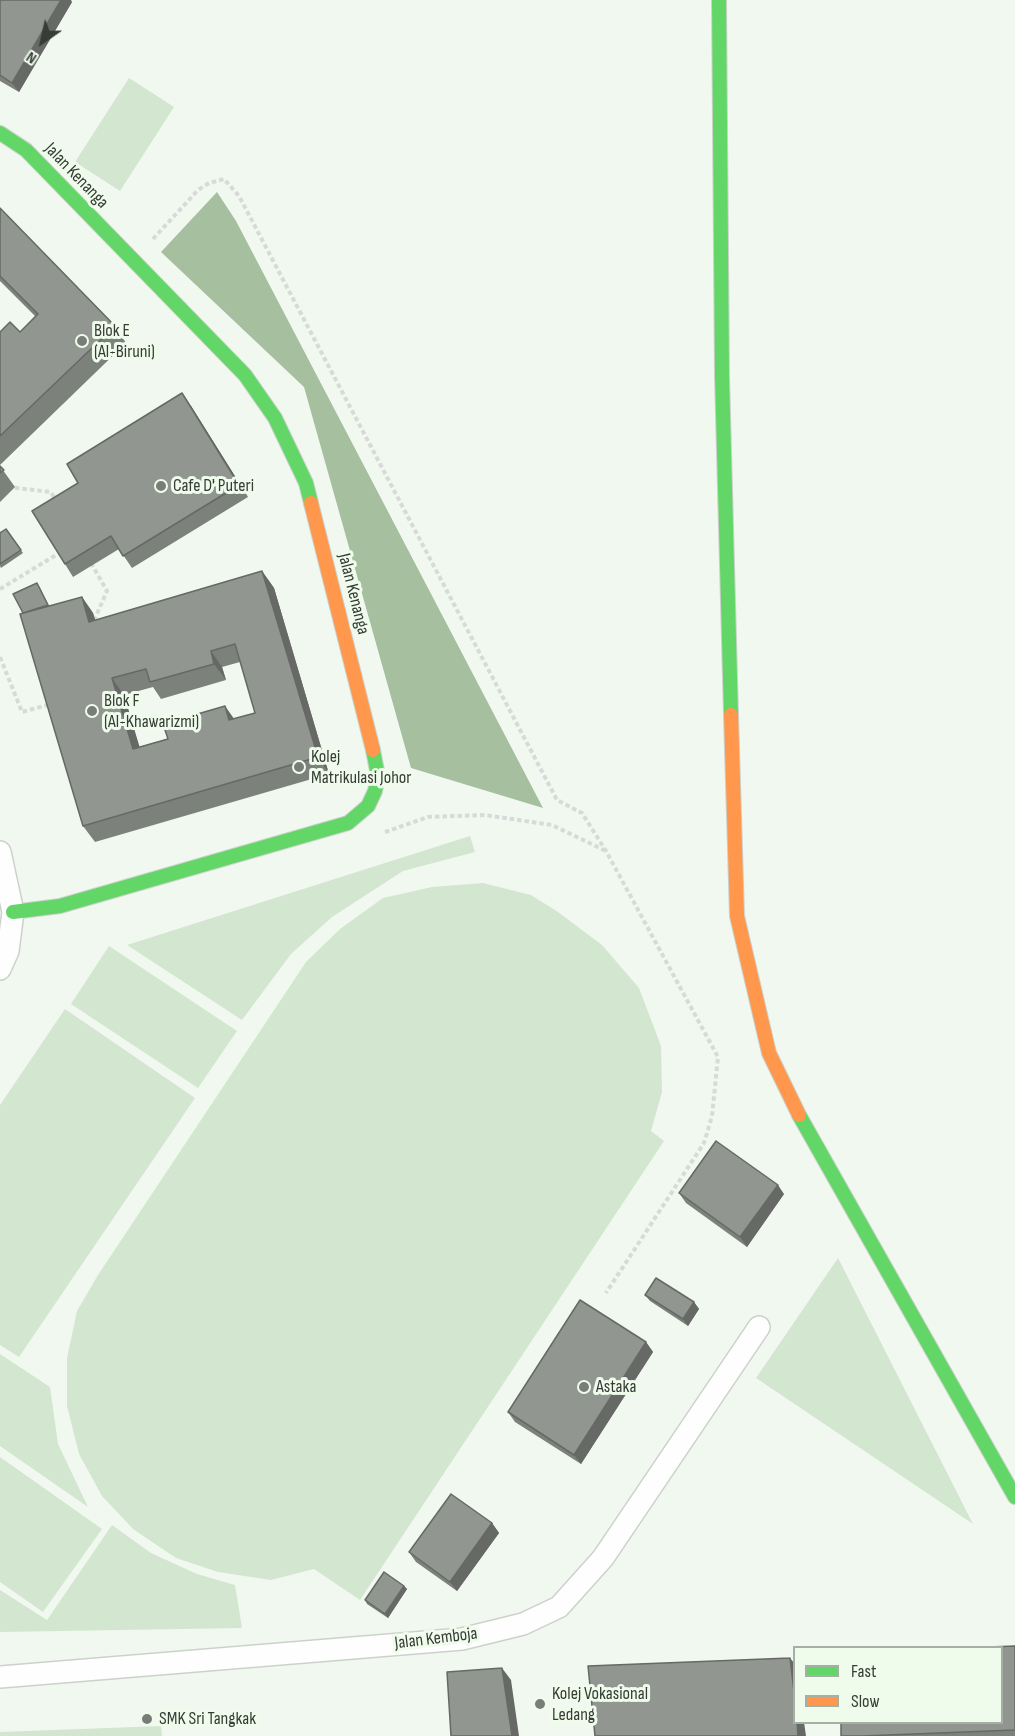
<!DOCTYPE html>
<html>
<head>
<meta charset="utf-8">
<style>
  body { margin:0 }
  #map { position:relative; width:1015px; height:1736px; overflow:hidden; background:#f1f8f0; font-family:"Sofia Sans Condensed",sans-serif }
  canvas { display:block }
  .legend { position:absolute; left:793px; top:1646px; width:210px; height:78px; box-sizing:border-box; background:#effcec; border:2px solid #a5afa3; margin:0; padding:8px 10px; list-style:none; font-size:18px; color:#373c36 }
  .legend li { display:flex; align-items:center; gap:12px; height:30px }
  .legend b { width:30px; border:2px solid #a5afa3 }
  .north { position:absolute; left:12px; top:12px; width:60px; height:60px; -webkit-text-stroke:4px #effcec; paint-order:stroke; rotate:214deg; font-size:16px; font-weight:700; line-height:24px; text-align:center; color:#373c36 }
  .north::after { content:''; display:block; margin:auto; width:21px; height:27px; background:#373c36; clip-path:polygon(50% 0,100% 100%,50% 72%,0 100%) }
</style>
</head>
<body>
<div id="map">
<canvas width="1015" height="1736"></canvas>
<ul class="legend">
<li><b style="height:8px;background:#63d668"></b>Fast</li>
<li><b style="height:8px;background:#ff974d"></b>Slow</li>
</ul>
<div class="north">N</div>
</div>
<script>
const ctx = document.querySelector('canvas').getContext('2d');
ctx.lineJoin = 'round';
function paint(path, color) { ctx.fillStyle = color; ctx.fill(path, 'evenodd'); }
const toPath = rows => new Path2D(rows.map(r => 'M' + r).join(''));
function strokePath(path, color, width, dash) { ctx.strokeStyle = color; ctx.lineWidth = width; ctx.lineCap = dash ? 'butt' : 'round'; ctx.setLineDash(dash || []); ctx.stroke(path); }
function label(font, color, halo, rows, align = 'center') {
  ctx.font = font + ' "Sofia Sans Condensed",sans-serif'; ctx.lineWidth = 6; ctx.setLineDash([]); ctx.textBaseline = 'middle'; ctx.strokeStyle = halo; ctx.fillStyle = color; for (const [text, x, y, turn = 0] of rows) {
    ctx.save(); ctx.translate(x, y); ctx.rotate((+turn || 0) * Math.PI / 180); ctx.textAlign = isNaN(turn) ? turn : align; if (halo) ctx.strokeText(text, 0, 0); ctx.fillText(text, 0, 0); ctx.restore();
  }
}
paint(toPath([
  [129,78,174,107,120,191,75,162],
  [470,836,475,852,403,871,332,917,291,954,242,1020,127,945],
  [483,883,531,895,558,912,602,945,639,988,661,1046,662,1092,651,1131,664,1141,360,1600,314,1569,271,1580,218,1572,176,1558,133,1529,102,1496,79,1454,67,1406,67,1358,77,1311,98,1275,306,962,340,929,383,898,432,887],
  [109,946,237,1031,198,1088,71,1004],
  [65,1009,195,1098,19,1357,0,1345,0,1105],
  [838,1258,973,1524,756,1378],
  [0,1354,50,1387,58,1444,88,1507,0,1446],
  [0,1457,102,1529,43,1612,0,1582],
  [112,1525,151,1553,197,1574,235,1585,242,1628,0,1632,0,1590,47,1620],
  [161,1726,162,1736,0,1736,0,1732]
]), '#d3e6d0');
paint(toPath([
  [217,192,236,221,543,808,411,768,304,387,161,252]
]), '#a5bf9f');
const street = toPath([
  [0,852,13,912,8,951,0,969],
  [0,1677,462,1639,523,1624,559,1607,603,1558,759,1327]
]);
const fast = toPath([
  [719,0,722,376,731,715],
  [0,133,26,150,245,375,275,418,306,483,311,503],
  [13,912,60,906,348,823,368,806,375,791,378,776,373,750],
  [799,1115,1015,1497]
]);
const slow = toPath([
  [311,503,373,750],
  [731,715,737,916,769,1053,799,1115]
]);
strokePath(street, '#ccd2cb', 24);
strokePath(fast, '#ccd2cb', 16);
strokePath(slow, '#ccd2cb', 16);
strokePath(toPath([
  [153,239,198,190,209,183,224,179,239,196,557,800,582,813,606,851,718,1057,712,1116,704,1143,606,1293],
  [0,486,51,492,56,501],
  [91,563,107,591,93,623],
  [0,589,61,552],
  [0,657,22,712,51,704],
  [385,832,428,817,485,815,552,825,606,851]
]), '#d8dad8', 4, [4.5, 3]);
strokePath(street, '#fdfefd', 21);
strokePath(fast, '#63d668', 14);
strokePath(slow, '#ff974d', 14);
paint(toPath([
  [0,0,72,2,19,92,0,81],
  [0,208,115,326,126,343,0,465,0,332,20,332,35,316,0,281],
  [191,406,248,497,132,568,119,549,73,577,65,564,78,483],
  [0,466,15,487,0,502],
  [6,529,23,553,1,568,0,566,0,533],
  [262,571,274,588,329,774,95,842,83,826,39,586,49,606,82,597,93,613,95,620],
  [240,662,255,713,139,747,124,695,153,687,161,699,226,680,222,667],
  [679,1193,784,1194,747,1247,686,1203],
  [645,1295,694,1302,699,1309,688,1326,650,1301],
  [646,1342,653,1352,581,1464,515,1422,508,1412],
  [492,1523,499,1533,457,1591,416,1562,409,1552],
  [404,1586,407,1589,388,1618,367,1604,365,1600],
  [1015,1646,1015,1736,841,1736]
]), '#7d817c');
paint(toPath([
  [61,0,71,0,72,2,19,92,12,83],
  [182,393,191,406,248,497,239,485],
  [262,571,274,588,329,774,318,757],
  [82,597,93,613,101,638,89,622],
  [211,651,222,667,226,680,214,664],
  [112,678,124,695,145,765,133,749],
  [225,706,237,723,229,720],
  [778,1185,784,1194,747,1247,740,1237],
  [694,1302,699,1309,688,1326,683,1319],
  [646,1342,653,1352,581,1464,574,1455],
  [492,1523,499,1533,457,1591,450,1582],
  [404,1586,407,1589,388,1618,385,1614],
  [790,1658,795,1664,795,1700],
  [502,1668,511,1680,519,1736,512,1736],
  [797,1722,804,1722,806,1736,798,1736]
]), '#666965');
const building = toPath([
  [0,0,61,0,12,83,0,75,0,0],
  [0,208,115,326,0,436,0,332,10,322,20,332,38,314,0,276,0,208],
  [182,393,239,485,123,556,111,536,65,564,32,511,78,483,67,464,182,393],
  [0,466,4,470,0,473,0,466],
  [6,529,21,550,0,564,0,533,6,529],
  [262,571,318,757,83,826,20,614,82,597,89,622,262,571],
  [235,644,255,713,229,720,225,706,163,724,168,739,133,749,112,678,146,669,150,682,214,664,211,651,235,644],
  [37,583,48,605,23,613,13,594,37,583],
  [716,1141,778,1185,740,1237,679,1193,716,1141],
  [656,1278,694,1302,683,1319,645,1295,656,1278],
  [580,1300,646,1342,574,1455,508,1412,580,1300],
  [451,1494,492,1523,450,1582,409,1552,451,1494],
  [384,1572,404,1586,385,1614,365,1600,384,1572],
  [1015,1646,1015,1730,863,1736,841,1736,841,1722,1002,1722,1002,1647,989,1647,1015,1646],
  [790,1658,795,1700,795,1722,797,1722,798,1736,595,1736,588,1666,790,1658],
  [502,1668,512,1736,451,1736,447,1672,502,1668]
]);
paint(building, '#919690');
strokePath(building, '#666965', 1.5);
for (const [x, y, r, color] of [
  [82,341,6,"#787e77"],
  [161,486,6,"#787e77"],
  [92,711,6,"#787e77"],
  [299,767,6,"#787e77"],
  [584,1387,6,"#787e77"],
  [540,1704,6,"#787e77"],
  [147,1719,6,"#787e77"]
]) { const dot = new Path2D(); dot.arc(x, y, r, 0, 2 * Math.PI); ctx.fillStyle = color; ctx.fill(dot); strokePath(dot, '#effcec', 2); }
label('18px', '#373c36', '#effcec', [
  ["Jalan Kenanga",76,176,46],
  ["Jalan Kenanga",353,594,76],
  ["Jalan Kemboja",436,1639,-7]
]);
label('18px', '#373c36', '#effcec', [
  ["Blok E",94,331],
  ["(Al-Biruni)",94,352],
  ["Cafe D' Puteri",173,486],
  ["Blok F",104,701],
  ["(Al-Khawarizmi)",104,722],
  ["Kolej",311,757],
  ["Matrikulasi Johor",311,778],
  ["Astaka",596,1387],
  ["Kolej Vokasional",552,1694],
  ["Ledang",552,1715],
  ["SMK Sri Tangkak",159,1719]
], 'left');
</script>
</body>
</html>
